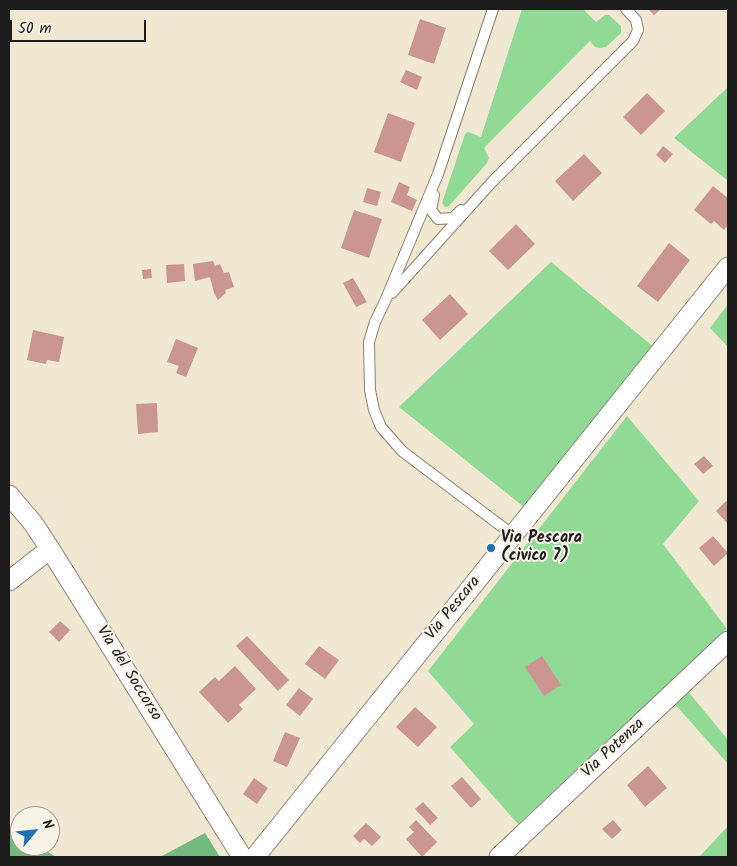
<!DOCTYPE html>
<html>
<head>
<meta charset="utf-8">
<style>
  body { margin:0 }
  #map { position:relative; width:737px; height:866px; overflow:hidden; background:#f0e8d0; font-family:Kalam,sans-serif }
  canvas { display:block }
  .frame { position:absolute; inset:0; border:10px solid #1c1c1c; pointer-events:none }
  .north { position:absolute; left:10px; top:806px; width:50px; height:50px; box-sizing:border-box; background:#f7f3e8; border:1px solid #9f9d96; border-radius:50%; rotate:62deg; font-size:14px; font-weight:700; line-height:20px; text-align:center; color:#1c1c1c }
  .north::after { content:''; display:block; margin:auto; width:18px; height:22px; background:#1f6fb2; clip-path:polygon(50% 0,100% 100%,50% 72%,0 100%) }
  .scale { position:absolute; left:10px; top:20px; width:136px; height:22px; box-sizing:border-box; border:2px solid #1c1c1c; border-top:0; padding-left:6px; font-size:15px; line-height:18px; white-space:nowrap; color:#1c1c1c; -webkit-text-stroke:4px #f7f3e8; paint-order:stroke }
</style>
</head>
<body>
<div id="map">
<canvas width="737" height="866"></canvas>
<div class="frame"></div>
<div class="north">N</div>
<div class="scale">50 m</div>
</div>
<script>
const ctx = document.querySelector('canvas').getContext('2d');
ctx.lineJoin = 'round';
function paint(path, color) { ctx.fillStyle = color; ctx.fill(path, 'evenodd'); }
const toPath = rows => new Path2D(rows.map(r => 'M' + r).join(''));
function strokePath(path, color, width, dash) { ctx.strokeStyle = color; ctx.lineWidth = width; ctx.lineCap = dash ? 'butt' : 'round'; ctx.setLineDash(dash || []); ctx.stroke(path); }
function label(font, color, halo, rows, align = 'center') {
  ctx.font = font + ' Kalam,sans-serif'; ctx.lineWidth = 4; ctx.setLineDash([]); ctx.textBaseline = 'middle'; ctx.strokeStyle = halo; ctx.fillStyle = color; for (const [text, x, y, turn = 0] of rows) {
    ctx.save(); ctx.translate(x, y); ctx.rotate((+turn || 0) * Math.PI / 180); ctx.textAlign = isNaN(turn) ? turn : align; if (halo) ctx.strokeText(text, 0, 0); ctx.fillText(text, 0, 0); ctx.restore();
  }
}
paint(toPath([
  [522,9,583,9,596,22,605,15,609,15,621,26,621,33,606,47,600,48,595,47,590,41,484,148,489,158,487,163,449,206,445,207,442,203,465,134,468,132,481,137],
  [728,87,728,181,674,138],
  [551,262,655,348,524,507,399,407],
  [728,304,728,347,710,328],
  [627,416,699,501,663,544,727,629,518,824,450,747,474,724,428,671],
  [686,689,728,740,728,764,673,702],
  [728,826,728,857,699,857]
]), '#91da96');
paint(toPath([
  [9,827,20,834,20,846,39,846,56,857,9,857],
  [205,833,220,857,160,857]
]), '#74ba7f');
paint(toPath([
  [648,9,661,9,654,15],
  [420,19,446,28,434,64,408,55],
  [406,70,422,77,417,90,400,82],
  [647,93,665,111,641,135,623,117],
  [388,113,415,123,401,162,374,152],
  [663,146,673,154,665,163,656,155],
  [584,154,602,173,573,201,555,181],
  [399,182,410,187,407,195,417,200,412,211,391,202],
  [713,186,728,198,728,225,724,230,714,221,711,224,694,210],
  [367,188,381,192,377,206,363,202],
  [354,210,382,219,369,258,341,248],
  [516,224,535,244,508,270,489,251],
  [669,243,690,260,658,302,637,286],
  [213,261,215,266,220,264,224,273,229,272,234,287,225,290,226,293,218,300,214,293,210,277,195,281,193,264],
  [184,264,185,281,167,283,166,265],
  [151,269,152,278,143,279,142,270],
  [353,278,367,302,356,307,343,283],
  [450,294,468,314,440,340,422,320],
  [33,330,64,337,59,362,47,360,46,364,27,360],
  [176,339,198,348,186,377,176,373,179,366,167,362],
  [157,403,158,432,138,434,136,404],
  [704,456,713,466,703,474,694,464],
  [726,501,728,504,728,524,716,511],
  [713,536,728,553,714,566,699,548],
  [60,621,70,630,59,642,49,632],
  [247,636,289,680,278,691,236,646],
  [319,646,339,660,325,679,305,664],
  [542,656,561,685,544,696,525,667],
  [235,666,256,689,239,705,243,709,228,723,199,692,215,677,219,681],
  [299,688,313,699,300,716,286,705],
  [415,707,437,727,418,747,396,727],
  [285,732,300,738,287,767,273,761],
  [648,766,667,788,645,807,627,785],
  [462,777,481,799,471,808,451,786],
  [254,778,268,788,257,804,243,794],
  [423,802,438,818,430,825,415,809],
  [416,820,437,842,422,857,406,839,414,832,409,827],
  [613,820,622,830,612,839,602,829],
  [366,823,381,837,372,846,364,839,360,843,353,836]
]), '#cb968f');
const lane = toPath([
  [493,9,438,174,386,299,375,322,369,342,370,390,374,410,381,427,402,451,505,529,512,537],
  [434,195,431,210,438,219,453,218,461,210],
  [392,293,492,182,633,41,638,30,636,20,626,9]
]);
const street = toPath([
  [9,495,33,523,50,549,242,857],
  [9,581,50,549],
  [255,857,728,267],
  [499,857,728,641]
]);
strokePath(lane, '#868276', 12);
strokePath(street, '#868276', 21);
strokePath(lane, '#fff', 10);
strokePath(street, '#fff', 19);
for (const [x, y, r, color] of [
  [491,548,5,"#1f6fb2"]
]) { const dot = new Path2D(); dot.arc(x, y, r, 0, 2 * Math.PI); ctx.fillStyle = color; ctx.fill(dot); strokePath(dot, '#f7f3e8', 2); }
label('bold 16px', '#1c1c1c', '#f7f3e8', [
  ["Via Pescara",501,539],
  ["(civico 7)",501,557]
], 'left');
label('16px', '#1c1c1c', '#f7f3e8', [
  ["Via Pescara",454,609,-51],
  ["Via del Soccorso",128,674,58],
  ["Via Potenza",614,749,-43]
]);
</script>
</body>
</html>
